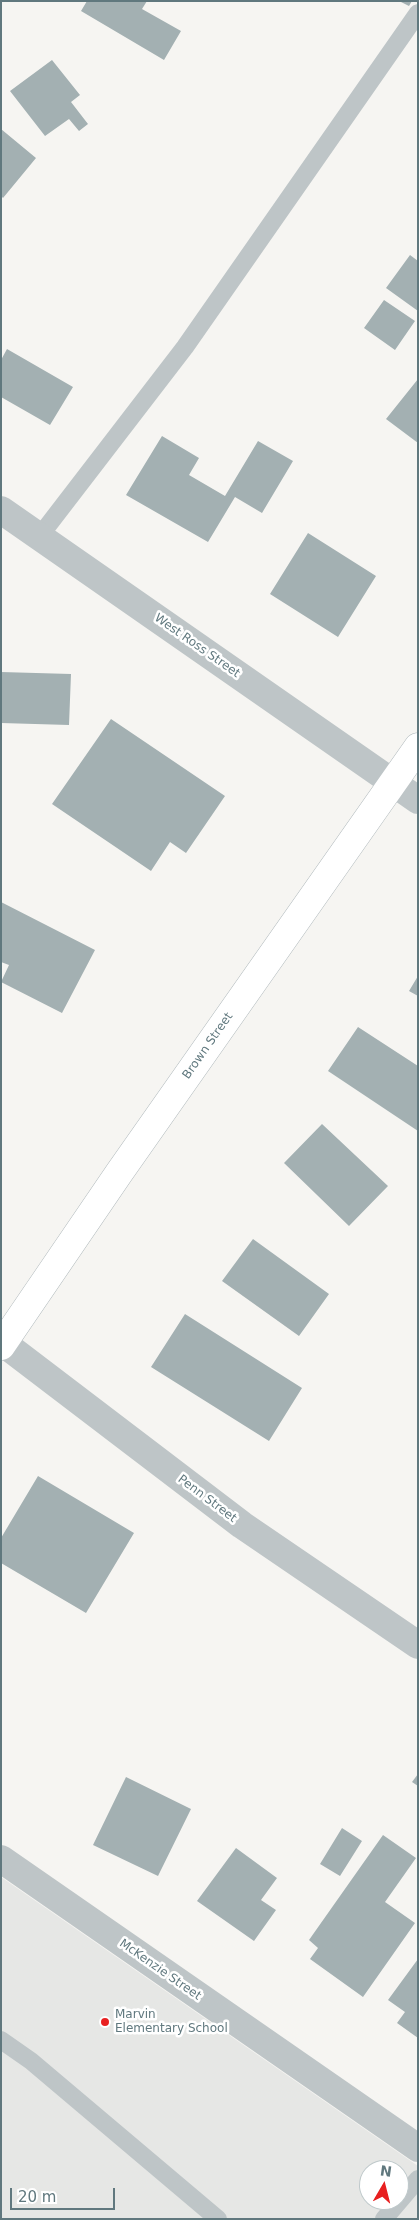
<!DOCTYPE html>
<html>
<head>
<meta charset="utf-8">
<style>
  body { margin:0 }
  #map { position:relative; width:419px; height:2220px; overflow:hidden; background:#f6f5f2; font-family:"DejaVu Sans",sans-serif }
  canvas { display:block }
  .frame { position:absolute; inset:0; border:2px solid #60787e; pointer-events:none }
  .north { position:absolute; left:359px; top:2160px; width:50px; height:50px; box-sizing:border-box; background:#fff; border:1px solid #bfc9cb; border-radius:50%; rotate:8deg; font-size:14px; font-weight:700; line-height:20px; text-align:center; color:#60787e }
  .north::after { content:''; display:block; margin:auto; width:18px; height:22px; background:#e82020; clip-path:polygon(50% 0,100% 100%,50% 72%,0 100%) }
  .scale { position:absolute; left:10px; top:2188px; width:105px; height:22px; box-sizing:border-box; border:2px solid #60787e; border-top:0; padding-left:6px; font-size:15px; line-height:18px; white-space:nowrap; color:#60787e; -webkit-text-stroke:4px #fff; paint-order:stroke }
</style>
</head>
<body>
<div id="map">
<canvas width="419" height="2220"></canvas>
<div class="frame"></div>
<div class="north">N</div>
<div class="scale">20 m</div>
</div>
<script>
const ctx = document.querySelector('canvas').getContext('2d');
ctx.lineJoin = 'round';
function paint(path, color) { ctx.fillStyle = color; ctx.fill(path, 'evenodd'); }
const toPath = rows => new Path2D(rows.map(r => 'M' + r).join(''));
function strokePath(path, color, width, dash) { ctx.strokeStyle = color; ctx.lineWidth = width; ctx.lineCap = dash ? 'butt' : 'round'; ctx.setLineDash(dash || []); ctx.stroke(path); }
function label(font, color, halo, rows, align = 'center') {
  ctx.font = font + ' "DejaVu Sans",sans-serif'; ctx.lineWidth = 5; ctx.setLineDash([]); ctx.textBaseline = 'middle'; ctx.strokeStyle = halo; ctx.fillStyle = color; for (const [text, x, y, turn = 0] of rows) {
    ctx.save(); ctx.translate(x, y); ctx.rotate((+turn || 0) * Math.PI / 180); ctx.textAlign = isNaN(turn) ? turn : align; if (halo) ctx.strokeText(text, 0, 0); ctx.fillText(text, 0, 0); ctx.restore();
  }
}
paint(toPath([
  [1,1877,418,2166,418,2219,1,2219],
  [369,2170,399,2170,399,2200,369,2200]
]), '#e6e7e5');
paint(toPath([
  [87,1,147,1,142,9,181,31,164,60,81,11],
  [399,1,412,1,409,6],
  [52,60,80,95,71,102,88,124,79,131,69,119,45,136,10,91],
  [1,129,36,158,3,198,1,196],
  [410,255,418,261,418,311,386,288],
  [384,300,415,321,395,350,364,328],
  [7,349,73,387,50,425,1,397,1,360],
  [418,379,418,443,386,419],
  [162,436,199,458,189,475,225,496,258,441,293,461,262,513,235,497,208,542,126,495],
  [308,533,376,576,338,637,270,594],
  [1,672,71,674,69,725,1,723],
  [111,719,225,796,186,853,170,842,151,871,52,804],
  [1,902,95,950,62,1013,1,982,9,965,1,962],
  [418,976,418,996,409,991],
  [358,1027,418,1066,418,1131,328,1071],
  [322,1124,388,1186,349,1226,284,1163],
  [253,1239,329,1294,299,1336,222,1281],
  [185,1314,302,1388,269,1441,151,1367],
  [38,1476,134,1533,86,1613,1,1563,1,1538],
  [418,1774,418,1786,412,1782],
  [126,1777,191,1809,158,1876,93,1845],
  [342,1828,362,1841,340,1876,320,1864],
  [383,1835,416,1858,385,1902,415,1923,363,1997,310,1959,318,1948,309,1940],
  [236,1848,277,1878,261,1900,276,1910,254,1941,197,1901],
  [418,1959,418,2038,397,2023,405,2012,388,2000]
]), '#a3b0b2');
const secondary = toPath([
  [1,1346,119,1173,418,747]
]);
strokePath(secondary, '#aeb7ba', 29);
strokePath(toPath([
  [39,537,185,347,418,13],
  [1,2040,31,2061,218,2219],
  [384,2219,418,2179]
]), '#bec5c7', 18);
strokePath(toPath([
  [3,1343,242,1525,418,1645],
  [1,1859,418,2148]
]), '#bec5c7', 28);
strokePath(toPath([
  [1,510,418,800]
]), '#bec5c7', 28);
strokePath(secondary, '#fff', 28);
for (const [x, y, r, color] of [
  [105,2022,5,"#e82020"]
]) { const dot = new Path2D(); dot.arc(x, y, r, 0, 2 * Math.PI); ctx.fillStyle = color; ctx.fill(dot); strokePath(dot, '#fff', 2); }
label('12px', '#60787e', '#fff', [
  ["West Ross Street",197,646,35],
  ["Brown Street",208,1046,-55],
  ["Penn Street",207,1499,37],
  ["McKenzie Street",160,1970,35]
]);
label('12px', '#60787e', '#fff', [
  ["Marvin",115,2015],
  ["Elementary School",115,2029]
], 'left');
</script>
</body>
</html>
